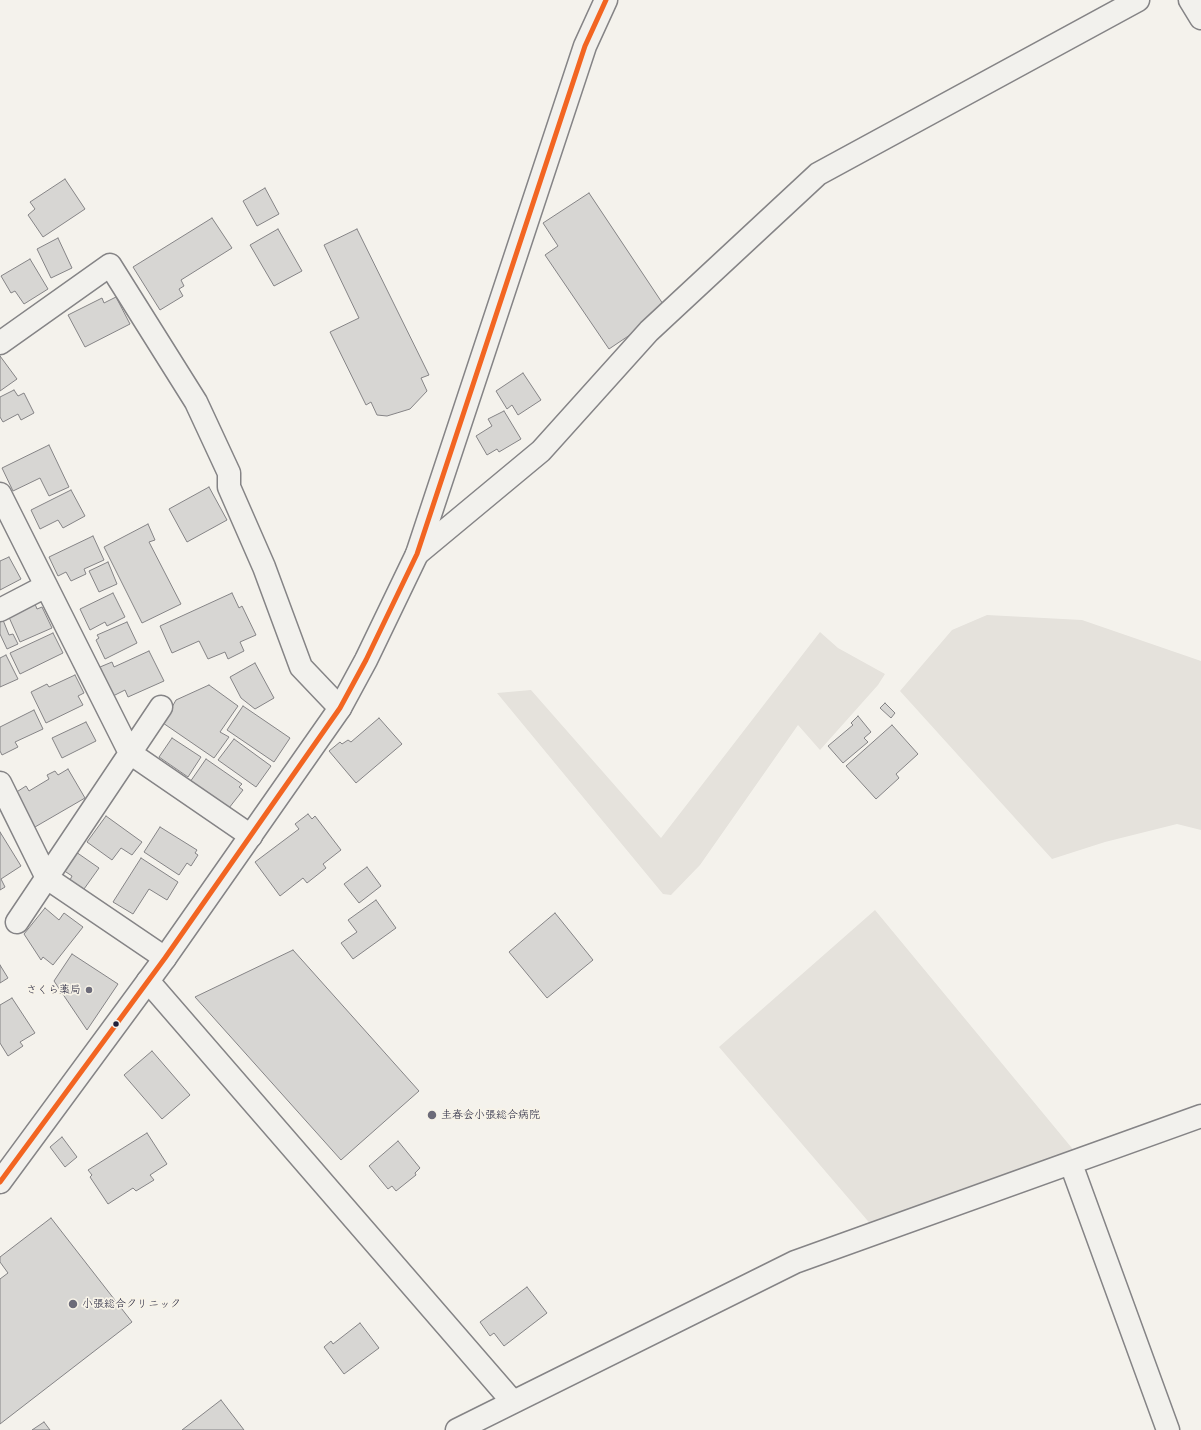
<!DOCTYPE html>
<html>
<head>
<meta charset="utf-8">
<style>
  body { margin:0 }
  canvas { display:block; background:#f4f2ec }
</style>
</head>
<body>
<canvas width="1201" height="1430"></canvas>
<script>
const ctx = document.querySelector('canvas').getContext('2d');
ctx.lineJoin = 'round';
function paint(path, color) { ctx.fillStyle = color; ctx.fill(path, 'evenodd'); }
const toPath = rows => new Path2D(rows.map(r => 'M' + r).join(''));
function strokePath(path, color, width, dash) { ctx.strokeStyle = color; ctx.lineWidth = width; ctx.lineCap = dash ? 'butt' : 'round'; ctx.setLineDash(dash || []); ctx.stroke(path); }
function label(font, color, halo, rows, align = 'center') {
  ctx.font = font + ' "Patrick Hand","Klee One",sans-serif'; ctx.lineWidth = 3.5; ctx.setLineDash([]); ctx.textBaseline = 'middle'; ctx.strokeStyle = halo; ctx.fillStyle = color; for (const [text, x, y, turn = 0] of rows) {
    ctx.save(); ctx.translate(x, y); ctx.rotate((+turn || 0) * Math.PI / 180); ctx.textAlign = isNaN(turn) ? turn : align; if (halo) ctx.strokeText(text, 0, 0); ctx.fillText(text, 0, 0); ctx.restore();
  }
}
paint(toPath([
  [987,615,1082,620,1201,661,1201,830,1177,824,1105,842,1052,859,900,691,952,630],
  [820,632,838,648,885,674,878,685,820,750,798,725,700,865,671,895,663,894,497,693,531,690,661,838],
  [875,910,1076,1153,1051,1163,1048,1159,956,1191,952,1200,873,1227,719,1047]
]), '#e5e2dc');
const building = toPath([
  [65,179,85,209,43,237,28,215,35,209,30,202,65,179],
  [265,188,279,214,257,226,243,201,265,188],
  [589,193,667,310,609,349,545,255,558,246,543,223,589,193],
  [212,218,232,248,181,280,184,286,179,289,183,296,160,310,133,267,212,218],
  [278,229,302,271,274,286,250,245,278,229],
  [357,229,429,375,421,378,427,391,410,409,387,416,377,415,371,402,366,405,330,332,359,318,324,245,357,229],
  [58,238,72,268,51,278,37,249,58,238],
  [30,259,48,289,24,304,15,291,11,293,1,276,30,259],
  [116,297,130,324,85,347,68,315,102,298,104,303,116,297],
  [0,356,17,379,0,391,0,356],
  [523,373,541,400,518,415,512,405,507,409,496,391,523,373],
  [14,390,18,396,24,393,34,413,21,420,18,414,3,422,0,417,0,397,14,390],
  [504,411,521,439,499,452,497,449,487,455,476,436,492,426,488,419,504,411],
  [49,445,69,487,49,496,40,478,13,491,2,468,49,445],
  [209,487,227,520,187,542,169,509,209,487],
  [71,490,85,516,63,528,58,520,40,529,31,510,71,490],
  [148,524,155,540,149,542,181,604,142,623,104,547,148,524],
  [93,536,104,560,84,569,86,574,71,581,66,572,58,576,49,557,93,536],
  [9,557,21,579,0,590,0,561,9,557],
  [108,562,117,584,99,592,89,571,108,562],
  [113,593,125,617,107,626,105,622,90,630,80,609,113,593],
  [232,593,239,608,242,606,256,635,240,642,244,651,228,659,225,652,208,659,199,641,172,653,160,626,232,593],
  [35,604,37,609,42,607,52,628,20,642,8,615,35,604],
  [3,620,9,635,13,634,18,644,7,649,0,634,0,621,3,620],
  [127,622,137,643,105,659,96,640,99,638,97,635,127,622],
  [53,633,63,653,20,674,10,653,53,633],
  [149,651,164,681,128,697,125,690,113,696,100,667,112,662,114,667,149,651],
  [6,655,18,679,0,687,0,658,6,655],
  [255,663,274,698,255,709,241,698,230,677,255,663],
  [75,675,84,693,78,696,83,705,46,723,31,692,47,684,49,687,75,675],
  [209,685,238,706,220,732,229,737,214,758,163,723,176,700,209,685],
  [885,703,895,713,891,718,880,708,885,703],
  [243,706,290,738,274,762,227,730,243,706],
  [34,710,43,729,15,742,18,747,2,755,0,751,0,727,34,710],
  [858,716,871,732,864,738,868,742,843,763,828,746,853,725,851,723,858,716],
  [379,718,402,744,356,783,329,751,340,742,342,744,348,740,351,742,379,718],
  [86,722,96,741,62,758,52,738,86,722],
  [892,725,918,754,896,774,899,778,876,799,846,766,892,725],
  [172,738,201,757,188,777,159,757,172,738],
  [234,739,271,766,256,787,218,760,234,739],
  [206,759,242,784,239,787,243,790,229,808,190,782,206,759],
  [68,769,85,798,35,827,15,793,26,786,29,791,49,779,47,775,55,771,58,775,68,769],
  [308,814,312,819,315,816,341,850,323,864,326,868,307,883,303,878,280,896,255,862,299,829,295,824,308,814],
  [106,816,142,842,132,855,121,848,112,860,87,842,106,816],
  [160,827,197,850,195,853,198,855,191,866,187,863,179,875,144,852,160,827],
  [0,832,21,866,1,879,5,887,0,890,0,832],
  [76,852,99,868,84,889,70,880,72,876,63,870,76,852],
  [141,858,178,882,167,900,149,889,133,914,113,902,141,858],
  [367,867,381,886,359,903,344,884,367,867],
  [376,900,396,928,353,959,341,943,357,932,348,920,376,900],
  [45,908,59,920,64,913,83,927,53,965,43,957,41,960,24,934,45,908],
  [555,913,593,960,547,998,509,952,555,913],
  [293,950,419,1091,341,1160,195,997,293,950],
  [72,954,118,984,87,1030,54,981,72,954],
  [0,965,8,978,0,983,0,965],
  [12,998,35,1033,20,1042,23,1046,8,1056,0,1043,0,1005,12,998],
  [152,1051,190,1095,162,1119,124,1075,152,1051],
  [147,1133,167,1164,150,1175,154,1180,136,1191,133,1188,108,1204,90,1177,92,1175,88,1170,147,1133],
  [62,1137,77,1157,65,1167,50,1147,62,1137],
  [398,1141,420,1168,415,1173,416,1175,396,1191,392,1186,388,1189,369,1166,398,1141],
  [51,1218,132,1322,0,1424,0,1279,8,1273,0,1262,0,1257,51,1218],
  [527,1287,547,1313,504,1346,494,1333,490,1336,480,1322,527,1287],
  [360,1323,379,1348,344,1374,324,1347,331,1341,333,1344,360,1323],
  [221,1400,244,1430,182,1430,221,1400],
  [44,1422,50,1430,32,1430,44,1422]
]);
paint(building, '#d7d6d3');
strokePath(building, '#858486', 1);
const minor = toPath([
  [1190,0,1201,18],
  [0,343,110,265,196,402,229,473,229,487,264,567,301,667,340,708],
  [0,494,130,753,251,836],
  [417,554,541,451,649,331,818,174,1138,0],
  [0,610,46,586],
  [0,783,47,878,165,958],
  [17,922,161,707],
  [148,981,513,1402],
  [1071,1164,1168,1430],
  [457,1430,795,1262,1201,1116]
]);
const tertiary = toPath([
  [0,1182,165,958,340,708,366,660,417,554,585,46,606,0]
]);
strokePath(minor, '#858486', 25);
strokePath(tertiary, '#858486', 25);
strokePath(minor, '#f2f1ed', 22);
strokePath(tertiary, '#f2f1ed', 22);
strokePath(toPath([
  [0,1182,165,958,340,708,366,660,417,554,585,46,606,0]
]), '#f26522', 5);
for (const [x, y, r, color] of [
  [89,990,4,"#6c6b79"],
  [116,1024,3.5,"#22223b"],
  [432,1115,5,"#6c6b79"],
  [73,1304,5,"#6c6b79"]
]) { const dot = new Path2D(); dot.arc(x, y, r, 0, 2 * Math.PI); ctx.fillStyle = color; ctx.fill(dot); strokePath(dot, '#f7f3e8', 1.5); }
label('11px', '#22223b', '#f7f3e8', [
  ["さくら薬局",81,990,"right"],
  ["圭春会小張総合病院",441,1115],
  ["小張総合クリニック",82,1304]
], 'left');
</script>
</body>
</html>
